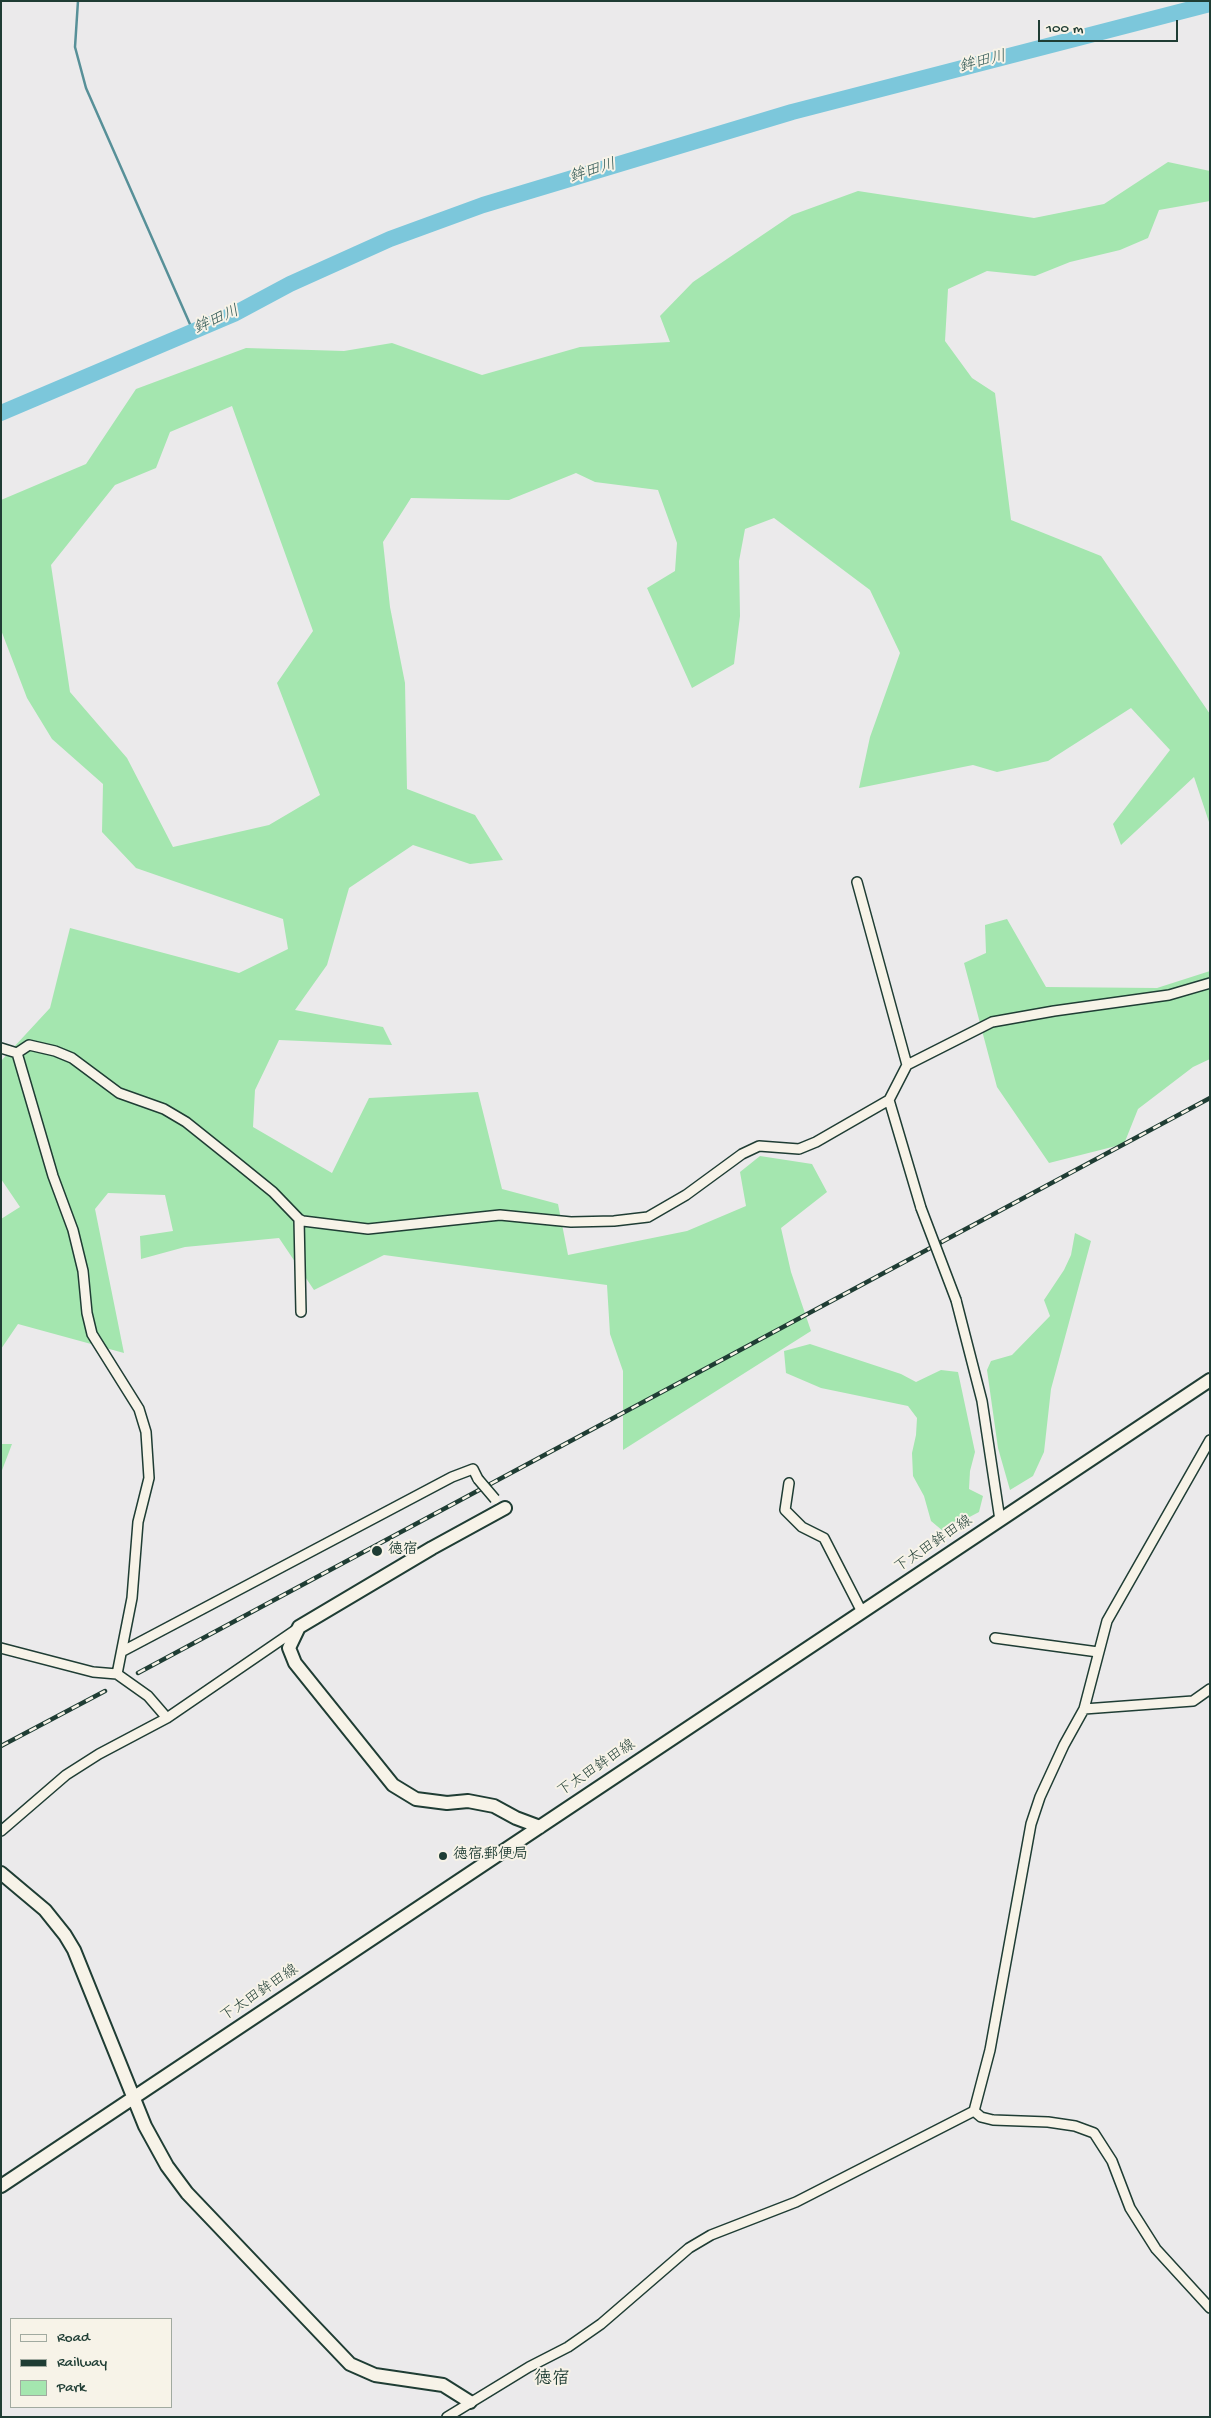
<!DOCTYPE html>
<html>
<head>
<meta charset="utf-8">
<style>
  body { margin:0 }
  #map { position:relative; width:1211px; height:2418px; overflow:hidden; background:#ebeaeb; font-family:"Gochi Hand",sans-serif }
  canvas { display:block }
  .frame { position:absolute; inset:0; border:2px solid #1f3d34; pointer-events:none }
  .legend { position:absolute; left:10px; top:2318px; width:162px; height:90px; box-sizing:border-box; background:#f7f3e8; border:1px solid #a1aaa0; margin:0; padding:6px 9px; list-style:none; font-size:15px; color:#1f3d34 }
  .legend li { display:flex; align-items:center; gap:10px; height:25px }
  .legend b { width:25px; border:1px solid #a1aaa0 }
  .scale { position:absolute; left:1038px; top:20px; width:140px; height:22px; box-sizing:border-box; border:2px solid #1f3d34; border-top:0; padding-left:6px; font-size:15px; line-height:18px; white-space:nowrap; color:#1f3d34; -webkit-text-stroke:4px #f7f3e8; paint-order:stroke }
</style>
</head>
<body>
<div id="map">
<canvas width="1211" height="2418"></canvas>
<div class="frame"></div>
<ul class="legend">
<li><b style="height:6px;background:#f7f3e8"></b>Road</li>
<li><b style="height:6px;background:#1f3d34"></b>Railway</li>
<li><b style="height:14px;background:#a4e6af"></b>Park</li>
</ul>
<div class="scale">100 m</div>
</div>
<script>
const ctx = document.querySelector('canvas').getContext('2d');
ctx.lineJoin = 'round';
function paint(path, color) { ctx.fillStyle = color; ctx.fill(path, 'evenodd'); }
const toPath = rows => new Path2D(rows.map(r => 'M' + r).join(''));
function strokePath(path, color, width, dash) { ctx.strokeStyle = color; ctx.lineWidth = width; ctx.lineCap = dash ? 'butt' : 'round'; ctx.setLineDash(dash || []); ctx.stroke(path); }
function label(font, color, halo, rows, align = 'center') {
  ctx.font = font + ' "Gochi Hand","Klee One",sans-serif'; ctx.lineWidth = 4; ctx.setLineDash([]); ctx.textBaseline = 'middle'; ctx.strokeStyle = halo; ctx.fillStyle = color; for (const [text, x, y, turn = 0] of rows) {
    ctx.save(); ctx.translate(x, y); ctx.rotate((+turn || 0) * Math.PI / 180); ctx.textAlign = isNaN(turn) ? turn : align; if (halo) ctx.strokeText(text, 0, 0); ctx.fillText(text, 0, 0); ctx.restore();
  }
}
paint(toPath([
  [1168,162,1210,171,1210,201,1159,210,1148,238,1120,250,1070,262,1035,276,987,271,948,289,945,341,972,378,995,393,1011,520,1101,556,1210,714,1210,825,1194,777,1121,845,1113,824,1170,750,1131,708,1048,761,997,772,973,765,859,788,870,737,900,653,870,590,774,518,745,529,739,561,740,616,734,664,692,688,647,588,675,571,677,543,658,490,595,482,576,473,509,500,411,498,383,542,390,607,405,683,407,789,475,815,503,860,470,864,413,845,349,888,327,965,295,1010,383,1027,392,1045,279,1040,255,1090,253,1127,332,1173,369,1098,478,1092,502,1189,558,1204,568,1255,687,1231,746,1206,740,1172,760,1156,812,1164,827,1192,781,1228,791,1272,811,1331,623,1450,623,1371,610,1334,607,1285,384,1255,314,1290,279,1238,185,1247,141,1259,140,1236,173,1231,165,1195,108,1193,95,1209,124,1353,18,1324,1,1349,1,1219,20,1207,1,1179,1,1061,50,1008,70,928,239,973,288,949,283,919,136,868,102,832,103,784,52,739,27,698,1,630,1,500,86,464,136,389,246,348,344,351,392,343,482,375,580,347,670,342,660,316,693,282,792,215,858,191,1034,218,1104,204],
  [232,406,313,631,277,683,320,795,269,825,173,847,127,758,70,692,51,565,115,485,156,468,170,432],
  [1007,919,1046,987,1157,988,1210,971,1210,1059,1193,1067,1138,1109,1124,1144,1049,1163,997,1087,964,963,986,953,985,925],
  [1075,1233,1091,1241,1051,1389,1044,1452,1033,1476,1010,1490,998,1448,987,1370,991,1361,1012,1355,1050,1316,1044,1300,1064,1270,1071,1255],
  [810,1344,901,1374,916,1382,941,1370,958,1372,975,1452,970,1471,969,1489,983,1496,979,1512,943,1531,931,1521,924,1496,913,1476,912,1453,916,1435,917,1418,908,1406,821,1388,786,1373,784,1351],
  [1,1444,12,1444,1,1473]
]), '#a4e6af');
strokePath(toPath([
  [78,1,75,47,86,88,193,331]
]), '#579098', 2.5);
strokePath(toPath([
  [1,413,234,314,290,284,390,239,483,205,792,112,1210,4]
]), '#7cc7db', 16);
const street = toPath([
  [857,882,907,1065],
  [1,1048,17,1053,29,1045,55,1051,72,1058,119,1093,164,1109,186,1122,236,1162,273,1192,299,1219,303,1221,368,1229,500,1215,571,1222,614,1221,648,1217,686,1195,742,1154,759,1146,799,1149,816,1142,889,1100,907,1065,992,1022,1054,1011,1169,995,1210,983],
  [17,1053,53,1176,73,1230,83,1271,87,1313,92,1334,139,1409,146,1432,149,1478,138,1522,132,1598,117,1674],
  [889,1100,921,1208],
  [299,1219,301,1312],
  [956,1300,982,1401,1000,1520],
  [789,1483,785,1510,802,1527,824,1538,862,1612],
  [995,1638,1098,1652],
  [1,1648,93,1672,117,1674,148,1696,167,1718],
  [123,1651,452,1477,473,1469,478,1479],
  [1084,1709,1193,1701,1210,1689],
  [1,1831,66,1775,99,1754,167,1718,297,1629],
  [974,2111,981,2117,993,2120,1048,2122,1075,2126,1094,2133,1112,2161,1130,2208,1156,2249,1210,2308],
  [447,2417,529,2367,568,2347,601,2324,689,2248,711,2235,796,2202,974,2111,990,2050,1031,1824,1040,1797,1064,1745,1084,1709,1107,1621,1210,1440]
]);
const secondary = toPath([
  [505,1508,432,1548,299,1627,289,1648,295,1663,393,1785,416,1799,447,1803,468,1801,494,1806,516,1818,540,1827],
  [1,1873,45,1910,65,1935,74,1950,145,2126,167,2166,187,2193,350,2364,375,2375,443,2385,470,2402],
  [1,2186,1210,1380]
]);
strokePath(street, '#1f3d34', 12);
strokePath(secondary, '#1f3d34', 16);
strokePath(street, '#f7f3e8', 9);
strokePath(secondary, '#f7f3e8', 12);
const rail = toPath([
  [138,1673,1210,1098],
  [1,1746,105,1691]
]);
strokePath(rail, '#1f3d34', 4.5);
strokePath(rail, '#f7f3e8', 2.5, [8]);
const streetBridge = toPath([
  [921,1208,956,1300],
  [478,1479,495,1499]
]);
strokePath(streetBridge, '#1f3d34', 12, []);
strokePath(streetBridge, '#f7f3e8', 9);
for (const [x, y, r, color] of [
  [377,1551,6,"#1f3d34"],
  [443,1856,5,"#1f3d34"]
]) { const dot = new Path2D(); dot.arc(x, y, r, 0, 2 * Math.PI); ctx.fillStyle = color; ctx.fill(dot); strokePath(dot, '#f7f3e8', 2); }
label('15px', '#1f3d34', '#f7f3e8', [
  ["下太田鉾田線",934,1545,-34],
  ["下太田鉾田線",597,1769,-34],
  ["下太田鉾田線",260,1994,-34]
]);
label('bold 15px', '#1f3d34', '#f7f3e8', [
  ["徳宿",388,1551],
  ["徳宿郵便局",453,1856]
], 'left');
label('italic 16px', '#325955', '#f7f3e8', [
  ["鉾田川",983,63,-14],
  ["鉾田川",593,172,-17],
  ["鉾田川",217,321,-24]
]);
label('bold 18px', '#1f3d34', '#f7f3e8', [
  ["徳宿",552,2380]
]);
</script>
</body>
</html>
